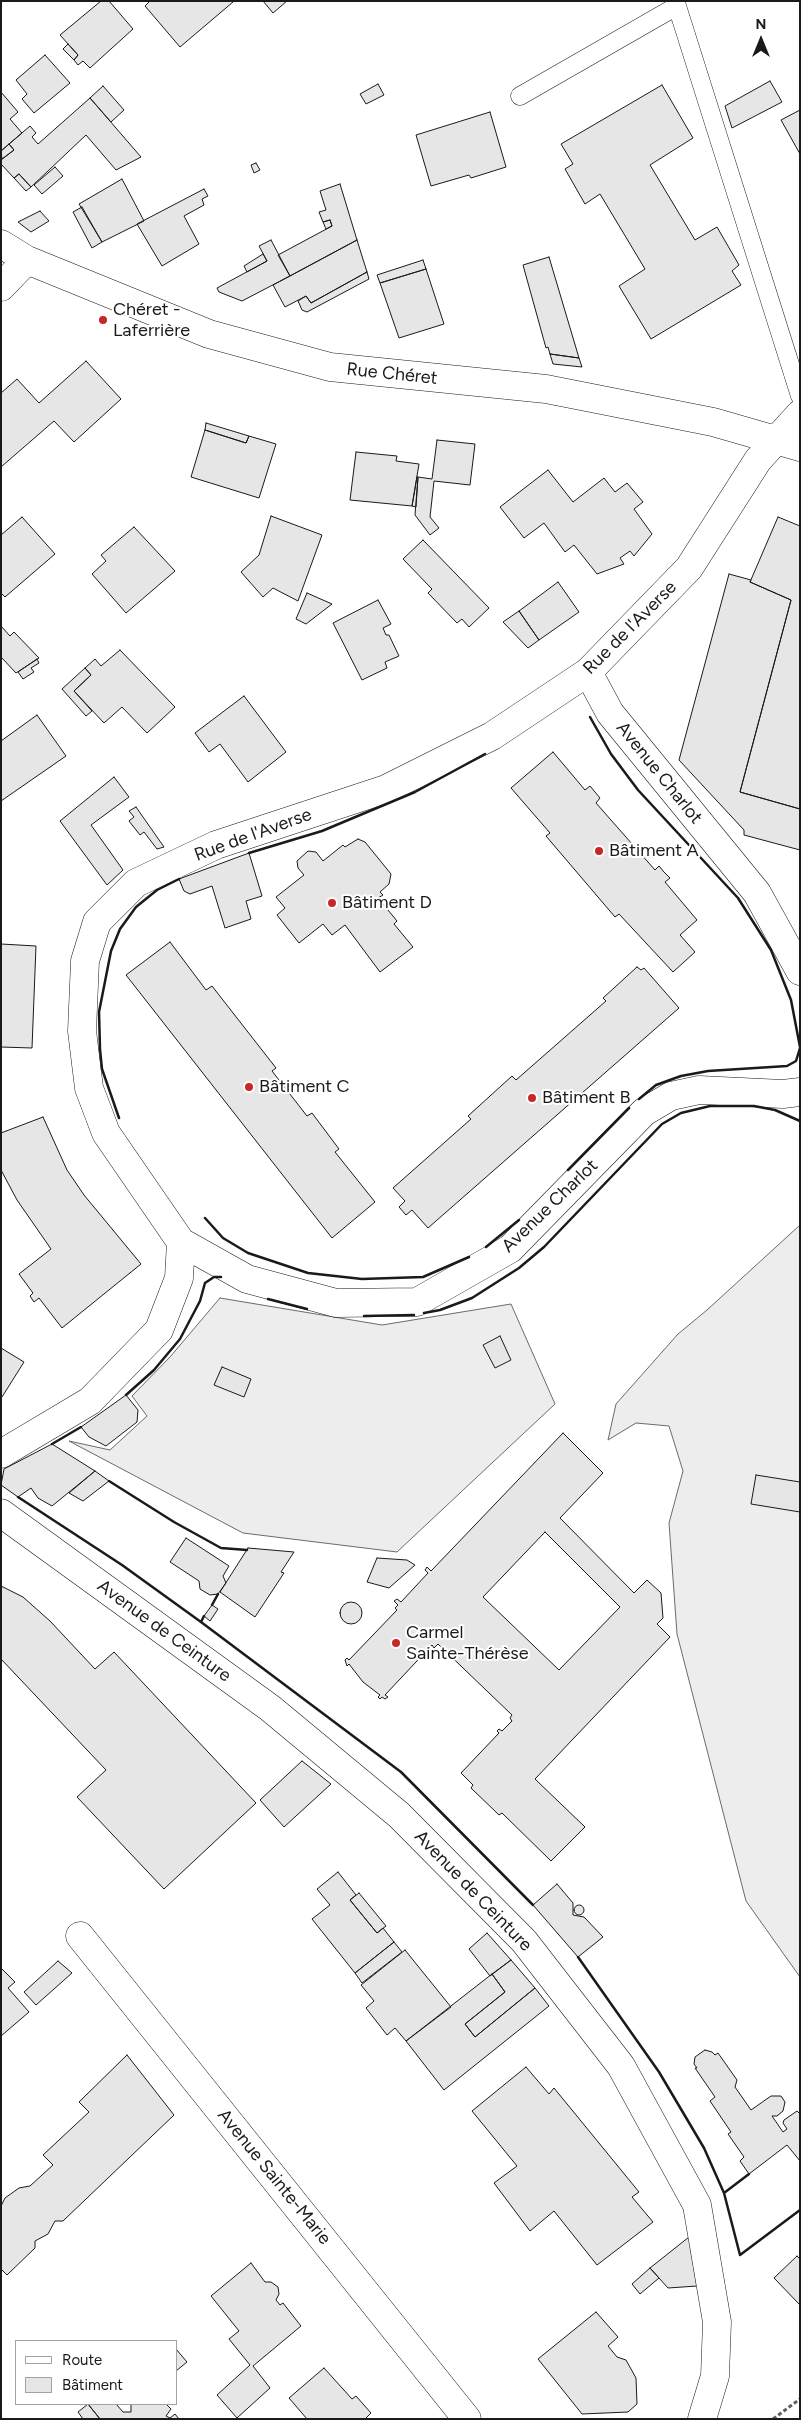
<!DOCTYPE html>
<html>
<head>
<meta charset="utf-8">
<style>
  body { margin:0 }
  #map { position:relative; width:801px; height:2420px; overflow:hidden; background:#fff; font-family:Figtree,sans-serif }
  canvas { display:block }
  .frame { position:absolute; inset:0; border:2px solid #1a1a1a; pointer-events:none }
  .legend { position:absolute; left:15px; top:2340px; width:162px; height:65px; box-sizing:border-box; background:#fff; border:1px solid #a3a3a3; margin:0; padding:6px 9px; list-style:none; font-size:15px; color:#1a1a1a }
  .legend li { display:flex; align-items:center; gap:10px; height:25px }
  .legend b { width:25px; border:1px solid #a3a3a3 }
  .north { position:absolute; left:736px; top:15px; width:50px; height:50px; -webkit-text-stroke:4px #fff; paint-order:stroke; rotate:0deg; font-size:14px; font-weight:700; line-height:20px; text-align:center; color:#1a1a1a }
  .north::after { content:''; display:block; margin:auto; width:18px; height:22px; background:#1a1a1a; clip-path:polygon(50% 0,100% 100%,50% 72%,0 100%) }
</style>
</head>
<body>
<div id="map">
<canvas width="801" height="2420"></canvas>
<div class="frame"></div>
<ul class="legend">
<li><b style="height:6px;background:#fff"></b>Route</li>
<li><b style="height:14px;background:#e6e6e6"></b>Bâtiment</li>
</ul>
<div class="north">N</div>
</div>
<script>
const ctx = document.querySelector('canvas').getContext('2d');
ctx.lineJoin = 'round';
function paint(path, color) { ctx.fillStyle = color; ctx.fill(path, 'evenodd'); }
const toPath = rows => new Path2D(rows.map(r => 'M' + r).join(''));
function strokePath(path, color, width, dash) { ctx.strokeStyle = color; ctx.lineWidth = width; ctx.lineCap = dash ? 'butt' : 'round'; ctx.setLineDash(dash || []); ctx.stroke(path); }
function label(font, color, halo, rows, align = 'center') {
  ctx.font = font + ' Figtree,sans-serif'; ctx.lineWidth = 4; ctx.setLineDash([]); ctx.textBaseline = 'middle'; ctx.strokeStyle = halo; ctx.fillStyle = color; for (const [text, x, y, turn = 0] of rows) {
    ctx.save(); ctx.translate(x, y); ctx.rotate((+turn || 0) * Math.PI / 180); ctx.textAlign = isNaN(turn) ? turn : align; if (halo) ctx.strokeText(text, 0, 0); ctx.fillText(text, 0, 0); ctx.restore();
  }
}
const built = toPath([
  [800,1225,800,1977,746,1901,677,1634,669,1523,683,1471,669,1426,636,1423,608,1440,616,1404,678,1334,707,1310,800,1225],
  [220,1298,382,1325,511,1304,555,1404,397,1552,243,1533,69,1441,110,1450,147,1416,132,1396,170,1357,220,1298]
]);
paint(built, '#ededed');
strokePath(built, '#6a6a6a', 1);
const building = toPath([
  [101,1,109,1,133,29,90,68,83,61,78,65,74,60,78,55,60,35,101,1],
  [150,1,232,1,233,2,180,47,145,6,150,1],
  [263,1,287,1,273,13,263,1],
  [68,44,78,55,74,60,63,49,68,44],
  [45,55,70,83,34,113,22,99,27,94,16,80,45,55],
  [770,81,782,102,732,128,725,106,770,81],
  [378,84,384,95,366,104,360,94,378,84],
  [662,85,693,138,650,165,695,240,717,227,739,265,732,271,741,285,651,339,619,286,645,269,600,194,585,204,565,169,573,164,561,144,662,85],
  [103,86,124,110,111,122,90,98,103,86],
  [1,92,18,112,10,119,22,133,1,151,1,92],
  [90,98,141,157,116,170,86,135,31,187,19,174,14,178,1,164,1,160,14,150,9,144,30,126,36,133,32,137,38,144,90,98],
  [800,110,800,154,781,120,800,110],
  [490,112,506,167,471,178,469,175,431,186,416,135,490,112],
  [9,144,14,150,2,159,1,151,9,144],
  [256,163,260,170,254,173,251,165,256,163],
  [55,167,63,176,42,194,34,185,55,167],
  [19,174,31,187,26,191,14,178,19,174],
  [122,179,144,221,102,242,79,204,122,179],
  [340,184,357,240,290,276,278,255,332,226,330,220,323,222,319,212,326,210,320,191,340,184],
  [204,189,208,196,202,199,204,205,184,216,199,244,162,266,137,224,204,189],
  [82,207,102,242,92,248,73,212,82,207],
  [40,211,49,221,31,232,18,222,40,211],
  [330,220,332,226,326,229,323,222,330,220],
  [271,240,290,276,242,301,219,292,217,288,267,261,259,246,271,240],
  [357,240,367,272,311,303,306,296,285,307,273,285,357,240],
  [263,254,267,261,247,272,244,266,263,254],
  [549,257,579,358,550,354,548,347,546,348,523,265,549,257],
  [423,260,426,269,380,283,377,275,423,260],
  [426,269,444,324,399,338,380,283,426,269],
  [367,272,369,279,307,312,302,310,298,301,306,296,311,303,367,272],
  [550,354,579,358,582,367,553,364,550,354],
  [86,361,121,399,74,442,54,421,1,467,1,393,17,379,39,403,86,361],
  [206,423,249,436,246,443,205,430,206,423],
  [205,430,246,443,249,436,276,444,259,498,191,477,205,430],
  [437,440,475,444,470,485,434,481,430,517,439,528,430,535,415,515,418,477,432,479,437,440],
  [356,452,397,456,396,461,419,464,412,506,350,500,356,452],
  [548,470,573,502,604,478,615,492,627,483,643,502,634,509,652,534,634,556,630,551,620,558,624,564,597,574,574,545,565,552,544,523,524,538,500,507,548,470],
  [417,477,418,477,416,507,412,506,417,477],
  [271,516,322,535,298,601,273,588,263,597,241,572,259,555,271,516],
  [22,517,55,554,5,597,1,593,1,535,22,517],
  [778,517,800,526,800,809,740,792,791,600,750,582,778,517],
  [134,527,175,571,126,613,92,574,106,561,101,555,134,527],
  [423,540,489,608,469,627,462,619,457,623,428,593,432,589,403,559,423,540],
  [729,574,751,580,750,582,791,600,740,792,800,809,800,850,744,835,744,830,679,760,729,574],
  [558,582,579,612,539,640,519,611,558,582],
  [307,593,332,604,306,624,296,619,307,593],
  [378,600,391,624,383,628,386,635,389,635,399,656,385,662,387,668,362,680,333,623,378,600],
  [519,611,539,640,528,648,503,622,519,611],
  [1,626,10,636,14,632,39,658,16,673,1,657,1,626],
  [120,650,175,707,147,733,122,707,104,723,74,691,91,675,85,668,95,659,101,666,120,650],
  [37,659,39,663,31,668,34,672,23,679,18,672,37,659],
  [85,668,91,675,74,691,92,711,86,716,62,689,85,668],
  [244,696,286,752,248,782,220,744,209,752,195,733,244,696],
  [37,715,66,756,1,801,1,741,37,715],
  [553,752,585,790,590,786,600,798,596,803,655,870,659,866,664,872,670,878,665,882,697,920,680,935,695,952,673,972,619,914,615,917,546,836,550,833,511,788,553,752],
  [114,777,129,797,91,825,123,870,107,885,60,821,114,777],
  [136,807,164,847,157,849,144,832,140,835,129,821,134,817,129,811,136,807],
  [358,839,365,842,391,874,389,884,380,892,383,895,378,898,397,921,394,924,413,947,380,972,345,925,332,935,323,924,299,943,277,915,285,908,276,897,304,875,298,868,297,861,308,851,316,852,323,861,343,845,345,847,358,839],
  [249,853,262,896,246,901,251,919,225,928,212,886,190,894,184,891,179,879,249,853],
  [170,942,206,990,212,986,276,1068,272,1071,307,1116,312,1113,339,1149,335,1152,375,1202,332,1238,126,975,170,942],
  [1,944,36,946,32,1048,1,1047,1,944],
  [637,967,641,970,644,968,679,1008,428,1228,412,1210,406,1215,399,1207,405,1201,393,1188,471,1119,468,1116,512,1076,516,1080,606,1001,603,998,637,967],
  [43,1117,67,1170,84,1195,141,1264,62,1328,39,1298,34,1302,30,1296,33,1293,19,1274,51,1249,17,1200,1,1170,1,1133,43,1117],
  [500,1336,511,1360,495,1368,483,1345,500,1336],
  [1,1348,24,1362,2,1397,1,1397,1,1348],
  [222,1367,251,1379,244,1397,214,1385,222,1367],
  [126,1395,138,1410,137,1422,106,1446,89,1437,81,1427,126,1395],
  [563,1433,603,1473,560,1518,634,1593,647,1580,661,1593,663,1618,657,1624,670,1637,535,1779,585,1827,551,1861,502,1813,499,1815,471,1788,473,1785,461,1773,499,1733,497,1731,499,1729,502,1731,512,1721,510,1718,512,1715,438,1644,434,1648,432,1645,385,1695,388,1697,385,1699,382,1697,380,1699,378,1697,380,1695,363,1682,349,1664,347,1666,345,1660,347,1658,349,1660,397,1610,395,1608,398,1605,394,1601,397,1599,401,1602,428,1573,425,1570,427,1567,431,1571,563,1433],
  [545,1532,620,1607,559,1670,483,1597,545,1532],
  [52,1444,95,1471,52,1506,38,1498,31,1488,18,1497,1,1485,4,1469,52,1444],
  [95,1471,109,1481,83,1501,69,1493,95,1471],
  [756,1475,800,1482,800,1512,751,1504,756,1475],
  [186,1538,229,1566,223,1576,226,1583,218,1594,210,1595,200,1589,199,1581,170,1562,186,1538],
  [248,1548,294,1552,281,1572,284,1573,255,1617,220,1592,248,1548],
  [377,1558,407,1560,415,1565,389,1588,367,1582,377,1558],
  [1,1586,23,1597,50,1621,95,1669,114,1652,256,1803,164,1889,77,1797,106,1770,1,1659,1,1586],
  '340 1613a11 11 0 1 1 22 0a11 11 0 1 1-22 0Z',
  [212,1605,218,1609,210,1621,204,1616,212,1605],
  [302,1761,331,1784,284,1827,260,1800,302,1761],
  [338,1872,356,1895,350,1900,377,1933,383,1928,394,1942,355,1973,312,1919,330,1905,317,1889,338,1872],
  [557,1884,573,1903,573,1915,584,1917,603,1937,578,1957,533,1905,557,1884],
  [359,1893,386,1926,377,1933,350,1900,359,1893],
  '574 1910a5 5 0 1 1 10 0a5 5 0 1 1-10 0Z',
  [487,1933,511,1960,490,1976,469,1949,487,1933],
  [394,1942,402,1952,362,1983,355,1973,394,1942],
  [405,1950,451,2007,406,2041,395,2028,387,2035,366,2008,374,2001,361,1985,405,1950],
  [511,1960,535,1988,475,2037,465,2024,505,1992,492,1974,511,1960],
  [58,1961,72,1973,36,2005,24,1992,58,1961],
  [1,1968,15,1982,8,1988,29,2012,1,2036,1,1968],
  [492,1974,505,1992,465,2024,475,2037,535,1988,549,2006,444,2090,406,2041,492,1974],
  [705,2050,712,2052,715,2055,718,2053,737,2080,735,2087,751,2110,771,2096,781,2096,785,2102,783,2111,777,2116,772,2116,783,2132,787,2129,783,2123,784,2120,797,2111,800,2114,800,2161,787,2145,749,2174,740,2161,744,2157,728,2134,731,2132,710,2101,715,2097,695,2068,697,2068,694,2064,695,2057,705,2050],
  [127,2055,174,2115,63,2221,55,2221,48,2234,35,2241,35,2248,7,2275,1,2269,1,2206,5,2198,19,2188,30,2186,53,2165,43,2155,89,2112,79,2102,127,2055],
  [526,2067,549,2094,554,2088,639,2192,632,2197,653,2222,597,2265,554,2211,530,2231,494,2183,517,2166,472,2111,526,2067],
  [689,2237,697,2286,668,2288,650,2268,689,2237],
  [797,2256,800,2259,800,2305,774,2278,797,2256],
  [251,2263,265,2282,271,2282,278,2287,279,2294,276,2300,280,2305,283,2303,301,2326,253,2366,270,2388,237,2418,217,2395,250,2365,229,2339,239,2331,211,2296,251,2263],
  [650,2268,659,2278,640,2294,632,2284,650,2268],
  [596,2312,618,2337,608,2346,617,2357,626,2360,636,2378,637,2404,628,2412,582,2414,538,2359,596,2312],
  [176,2349,187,2362,176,2371,176,2349],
  [324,2368,352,2399,356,2396,371,2413,365,2419,307,2419,289,2398,324,2368],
  [88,2404,100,2419,83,2419,78,2412,88,2404],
  [88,2404,116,2404,123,2412,131,2412,131,2404,166,2404,171,2409,166,2416,170,2418,175,2414,179,2419,100,2419,88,2404]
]);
paint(building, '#e6e6e6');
strokePath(building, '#1a1a1a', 1);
const lane = toPath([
  [520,96,677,6,800,396]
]);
const street = toPath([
  [1,244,27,260,209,334,330,367,546,389,713,422,800,447],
  [1,287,27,260],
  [588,672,610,713,757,893,800,971],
  [181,1242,247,1279,336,1303,417,1302,510,1249,644,1112,671,1096,699,1090,783,1094,800,1092],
  [1,1454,90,1401,159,1330,179,1278,181,1242,106,1133,89,1088,82,1031,85,961,97,922,136,883,216,845,386,789,492,736,588,672,689,568,758,460,800,414],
  [1,1513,270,1708,399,1815,524,1941,621,2066,697,2205,717,2322,715,2376,702,2419],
  [80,1936,467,2419]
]);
strokePath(lane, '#1a1a1a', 19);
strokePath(street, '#1a1a1a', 29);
strokePath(toPath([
  [773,2419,800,2399]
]), '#5f5f5f', 3, [4, 2.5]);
strokePath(lane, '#fff', 18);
strokePath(street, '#fff', 28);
strokePath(toPath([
  [590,717,611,754,638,790,738,898,771,950,791,1000,800,1047],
  [249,853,322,831,415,792,485,754],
  [639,1099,656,1085,681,1076,708,1071,787,1066,796,1061,800,1048],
  [119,1118,102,1069,100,1049,99,1012,111,951,120,929,136,907,157,890,179,879],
  [568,1170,629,1108],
  [205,1218,223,1238,248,1253,308,1273,362,1279,423,1277,469,1257],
  [486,1247,519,1220],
  [268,1299,307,1309],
  [424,1313,440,1310,472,1298,519,1268,544,1247,662,1124,681,1113,710,1106,754,1106,775,1110,800,1121],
  [364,1316,414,1315],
  [126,1395,154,1370,180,1339,200,1301,205,1283,214,1277,221,1277],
  [52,1444,81,1427],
  [109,1481,174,1522,221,1548,247,1550],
  [18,1497,122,1565,201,1622,204,1616],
  [212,1605,218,1594],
  [201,1622,401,1772,533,1905],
  [578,1957,659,2072,704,2148,724,2193],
  [749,2174,724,2193,740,2255,800,2210]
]), '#1a1a1a', 2.5);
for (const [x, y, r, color] of [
  [103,320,5,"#c62828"],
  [599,851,5,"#c62828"],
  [332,903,5,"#c62828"],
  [249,1087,5,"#c62828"],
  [532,1098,5,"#c62828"],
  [396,1643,5,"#c62828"]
]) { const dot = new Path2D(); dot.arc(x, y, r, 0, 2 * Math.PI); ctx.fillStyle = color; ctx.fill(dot); strokePath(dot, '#fff', 2); }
label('18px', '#1a1a1a', '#fff', [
  ["Chéret -",113,310],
  ["Laferrière",113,331],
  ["Bâtiment A",609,851],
  ["Bâtiment D",342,903],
  ["Bâtiment C",259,1087],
  ["Bâtiment B",542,1098],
  ["Carmel",406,1633],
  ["Sainte-Thérèse",406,1654]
], 'left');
label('18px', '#1a1a1a', '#fff', [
  ["Rue Chéret",392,374,6],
  ["Rue de l'Averse",630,628,-45],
  ["Avenue Charlot",659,773,51],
  ["Rue de l'Averse",253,835,-20],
  ["Avenue Charlot",550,1206,-44],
  ["Avenue de Ceinture",164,1631,36],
  ["Avenue de Ceinture",473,1891,46],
  ["Avenue Sainte-Marie",274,2177,51]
]);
</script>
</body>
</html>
